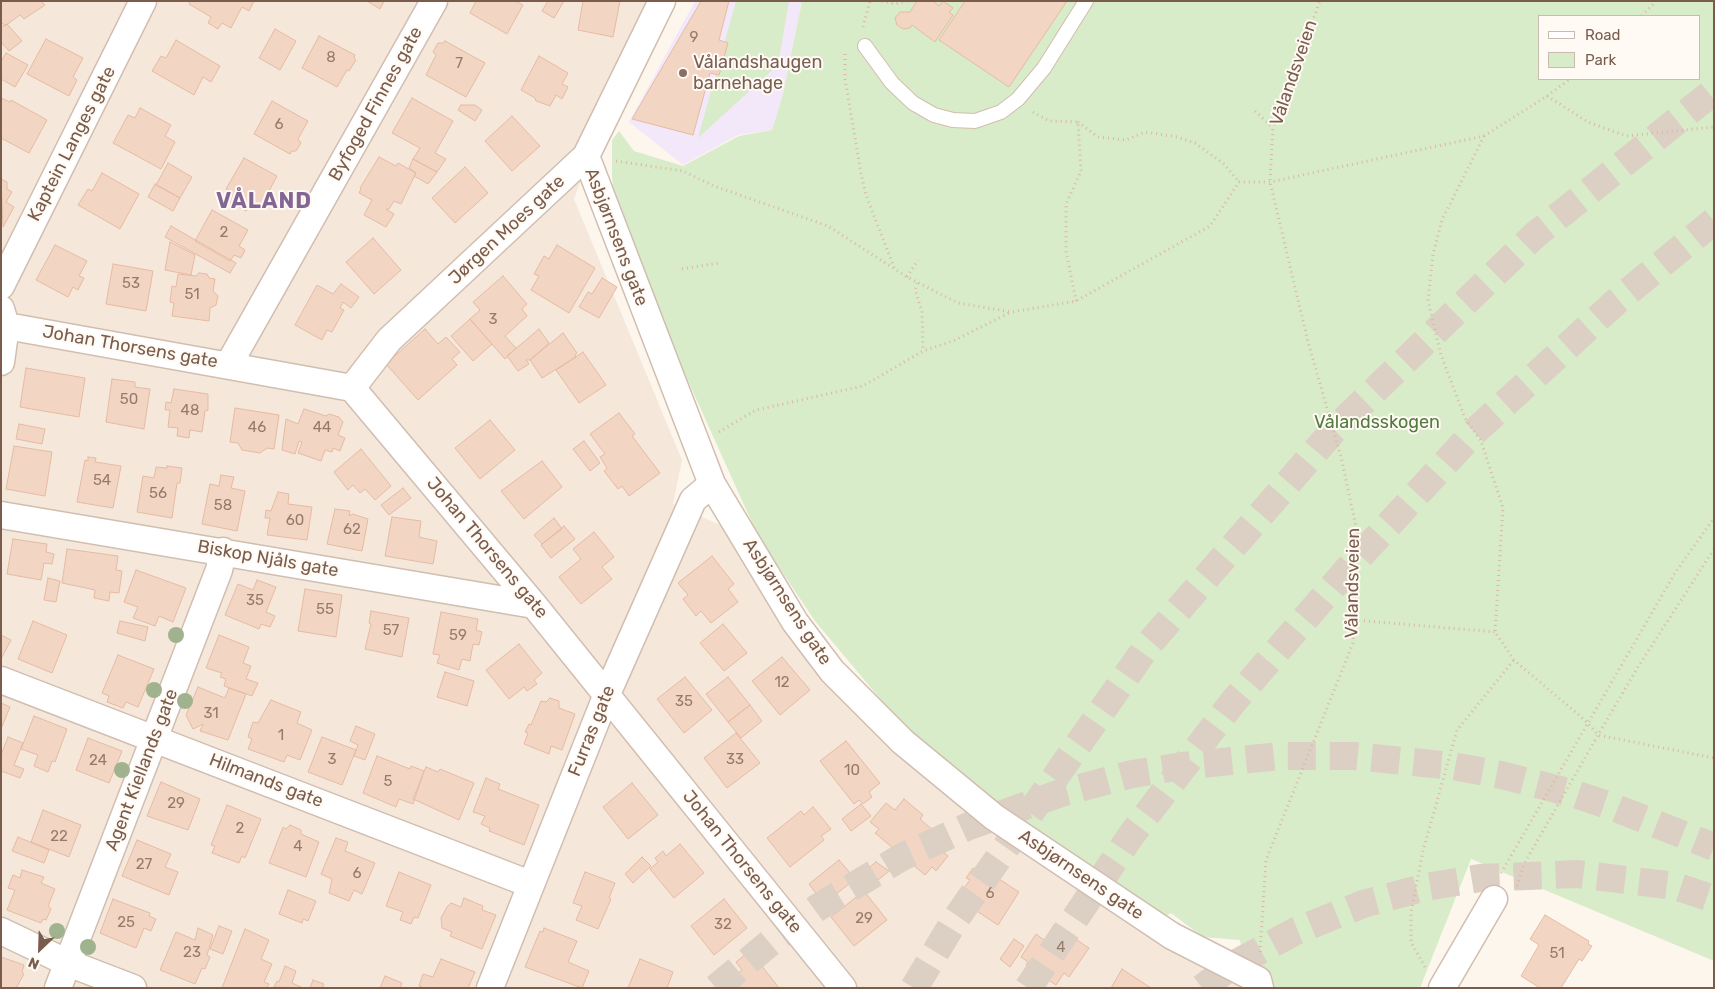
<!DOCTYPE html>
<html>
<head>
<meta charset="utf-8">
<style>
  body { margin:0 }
  #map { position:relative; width:1715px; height:989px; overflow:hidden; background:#fdf6ec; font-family:Rubik,sans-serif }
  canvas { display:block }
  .frame { position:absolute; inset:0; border:2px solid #7a5c4d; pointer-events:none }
  .legend { position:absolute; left:1538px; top:15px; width:162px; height:65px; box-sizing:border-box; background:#fffaf3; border:1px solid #cabbb1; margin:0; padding:6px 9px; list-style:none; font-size:15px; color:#7a5c4d }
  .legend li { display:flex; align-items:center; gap:10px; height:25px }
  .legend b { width:25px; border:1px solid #cabbb1 }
  .north { position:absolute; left:15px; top:924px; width:50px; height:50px; -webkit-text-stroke:4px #fffaf3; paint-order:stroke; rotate:204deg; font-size:14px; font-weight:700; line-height:20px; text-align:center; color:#7a5c4d }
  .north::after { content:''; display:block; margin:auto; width:18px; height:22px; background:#7a5c4d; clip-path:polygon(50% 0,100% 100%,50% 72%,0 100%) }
</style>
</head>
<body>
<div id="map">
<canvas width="1715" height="989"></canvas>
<div class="frame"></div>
<ul class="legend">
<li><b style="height:6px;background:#fff"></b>Road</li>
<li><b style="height:14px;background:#d8ecc9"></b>Park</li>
</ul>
<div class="north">N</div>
</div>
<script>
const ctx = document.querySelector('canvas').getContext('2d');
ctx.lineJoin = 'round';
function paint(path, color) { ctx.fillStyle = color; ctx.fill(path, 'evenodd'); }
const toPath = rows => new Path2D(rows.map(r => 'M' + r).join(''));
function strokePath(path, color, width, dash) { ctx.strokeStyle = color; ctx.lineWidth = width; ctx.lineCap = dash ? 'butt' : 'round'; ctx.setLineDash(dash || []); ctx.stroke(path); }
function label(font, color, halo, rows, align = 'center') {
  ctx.font = font + ' Rubik,sans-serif'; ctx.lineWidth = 4; ctx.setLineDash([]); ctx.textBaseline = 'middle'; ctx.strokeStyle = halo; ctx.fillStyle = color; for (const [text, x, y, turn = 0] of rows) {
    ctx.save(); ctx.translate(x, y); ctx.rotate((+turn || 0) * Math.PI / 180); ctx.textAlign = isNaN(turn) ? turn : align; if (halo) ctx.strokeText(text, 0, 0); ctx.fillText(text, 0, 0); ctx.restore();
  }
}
paint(toPath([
  [1,1,646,1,574,199,682,460,673,504,727,528,777,611,1000,832,1294,988,1,988]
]), '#f5e8da');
paint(toPath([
  [695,1,802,1,783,94,772,130,738,135,683,165,629,122]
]), '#f3e8fa');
paint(toPath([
  [736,1,789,1,778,65,698,138],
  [802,1,1714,1,1714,961,1471,859,1420,988,1248,988,1240,940,1203,937,1171,913,1166,916,975,793,892,713,815,621,758,536,616,221,612,175,612,140,619,131,634,151,683,166,739,136,772,130,783,94],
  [1539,16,1699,16,1699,79,1539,79]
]), '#d8ecc9');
const building = toPath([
  [1,1,41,1,45,5,24,19,20,15,5,26,1,22,1,1],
  [190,1,254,1,249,11,242,7,231,28,222,23,218,29,208,23,211,17,189,4,190,1],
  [367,1,384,1,380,9,367,1],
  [476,1,515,1,523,5,507,34,470,13,476,1],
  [548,1,564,1,554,18,542,11,548,1],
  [583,1,620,1,613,37,578,30,583,1],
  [701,1,729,1,719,40,728,43,719,75,710,73,693,135,632,119,701,1],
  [917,1,933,1,939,6,943,1,953,8,949,12,953,15,935,42,912,25,910,28,903,29,897,25,895,18,900,12,910,12,917,1],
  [965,1,1067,1,1009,87,939,40,965,1],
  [7,24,22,41,9,51,1,42,1,27,7,24],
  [275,29,296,41,280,70,259,58,275,29],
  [319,36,355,55,354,58,356,60,349,71,347,70,337,87,302,68,319,36],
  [46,39,83,58,73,77,77,80,69,96,27,74,46,39],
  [176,40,220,66,211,82,203,77,194,95,152,71,161,56,166,58,176,40],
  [445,41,485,63,466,97,426,75,436,55,433,52,438,43,443,43,445,41],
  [6,53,28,65,15,87,1,79,1,62,6,53],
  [539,56,568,73,562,84,568,87,562,99,556,95,550,106,536,101,535,98,521,90,539,56],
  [1,98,10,102,11,100,47,120,29,153,1,138,1,98],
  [412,98,453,121,435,153,446,159,437,172,413,159,420,148,392,133,412,98],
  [272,101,308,121,298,139,301,143,296,151,292,151,290,154,254,134,272,101],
  [461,105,475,105,482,110,475,121,458,110,461,105],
  [140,108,171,125,165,136,175,142,161,169,113,143,128,115,135,118,140,108],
  [512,116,540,146,512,171,485,141,512,116],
  [379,157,396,166,398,163,416,173,401,204,394,201,389,209,386,209,394,214,386,227,364,215,372,200,359,193,361,189,360,188,379,157],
  [244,158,277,176,260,208,251,203,246,211,225,199,230,191,226,189,244,158],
  [413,159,437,172,428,184,414,176,416,173,409,168,413,159],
  [168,163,192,177,180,198,156,185,168,163],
  [465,167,488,193,455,223,432,198,465,167],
  [102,173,139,194,120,229,78,205,88,189,92,191,102,173],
  [1,179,7,182,7,189,12,192,6,202,14,207,3,227,1,179],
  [155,184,180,198,173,211,148,197,155,184],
  [212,210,248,230,239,246,245,250,241,258,234,255,230,261,195,241,212,210],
  [171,226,236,263,230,273,165,237,171,226],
  [373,238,401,270,374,294,346,262,373,238],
  [170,242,195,255,191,275,165,270,170,242],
  [55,245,87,261,79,276,84,278,78,290,73,287,68,297,36,280,55,245],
  [557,245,595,268,569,313,531,290,539,276,534,274,544,256,549,259,557,245],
  [113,264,153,271,146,311,106,304,113,264],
  [199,273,207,274,209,278,215,279,213,291,218,296,216,305,210,308,209,321,172,316,174,303,170,302,172,286,176,287,178,274,196,276,199,273],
  [503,276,527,304,522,309,527,316,505,336,516,348,505,359,470,319,480,310,473,302,503,276],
  [602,278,617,287,599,318,579,307,588,292,592,294,602,278],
  [341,284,359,297,351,308,343,302,340,308,344,310,332,332,327,330,322,340,295,325,317,285,333,294,341,284],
  [470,319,492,344,473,361,451,336,470,319],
  [425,329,438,344,446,337,460,352,452,359,457,365,418,400,386,364,425,329],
  [539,329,549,343,530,360,526,360,529,364,518,371,507,356,539,329],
  [563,333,577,353,575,355,576,357,542,378,530,360,563,333],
  [583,352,606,385,579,403,556,370,583,352],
  [26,368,85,378,79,417,20,407,26,368],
  [112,379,135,382,135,387,150,389,144,429,106,422,112,379],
  [174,389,208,394,208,410,205,411,202,432,190,430,189,438,177,436,178,428,168,427,170,410,165,410,166,402,171,403,174,389],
  [235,408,279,415,274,449,267,448,260,453,242,450,238,443,230,442,235,408],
  [304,409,326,416,329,414,339,417,343,422,338,435,345,438,340,451,333,448,332,452,325,450,321,461,298,453,302,442,299,441,295,454,282,450,286,419,298,424,304,409],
  [619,413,635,434,632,436,660,473,629,496,622,486,618,489,604,471,607,468,600,457,605,454,590,434,619,413],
  [490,420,515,450,480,479,455,448,490,420],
  [19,424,45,429,42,444,16,439,19,424],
  [584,441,600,463,590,471,573,449,584,441],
  [14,446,52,452,45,496,6,489,14,446],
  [361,449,391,486,375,500,365,489,360,493,353,485,348,490,334,472,361,449],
  [88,457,96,458,95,462,121,466,113,508,77,502,85,460,88,461,88,457],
  [542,461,562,487,524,519,501,491,542,461],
  [167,466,182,468,180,483,177,483,172,518,137,512,143,476,154,478,156,467,167,468,167,466],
  [221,475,234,477,231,488,245,491,237,531,202,524,210,484,219,486,221,475],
  [403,488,411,498,389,515,381,505,403,488],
  [278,492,289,494,288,504,312,507,307,540,267,535,270,518,265,518,266,510,271,511,278,492],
  [335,509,350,511,349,516,353,514,368,519,362,551,327,544,335,509],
  [392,517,421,521,419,537,437,541,433,564,385,556,392,517],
  [554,518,562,529,542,544,534,535,554,518],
  [564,526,575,539,551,558,541,545,564,526],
  [594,532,614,557,602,567,612,579,581,604,559,577,581,559,573,549,594,532],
  [13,539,47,544,46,552,54,554,52,564,44,563,41,580,7,574,13,539],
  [67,549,118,556,116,570,122,571,119,593,110,592,109,601,94,598,95,590,62,583,67,549],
  [712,556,734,584,728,589,738,602,711,623,701,611,696,616,683,599,688,595,678,583,712,556],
  [136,570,186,588,173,622,159,616,155,626,133,618,138,607,124,602,136,570],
  [48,578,60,581,56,602,44,600,48,578],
  [257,580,276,587,266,612,275,616,270,627,261,624,259,629,225,615,238,584,253,590,257,580],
  [305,589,342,595,336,637,298,631,305,589],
  [371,611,409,618,402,657,365,649,371,624,369,623,371,611],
  [441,612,478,619,476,630,482,632,479,645,473,644,470,661,462,659,459,670,437,663,440,655,433,654,441,612],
  [33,621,67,635,52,673,18,659,33,621],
  [120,621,148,627,145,641,117,633,120,621],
  [723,624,747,653,724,671,700,643,723,624],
  [1,635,11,640,1,659,1,635],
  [219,635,249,647,243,663,251,666,246,679,258,683,252,696,224,686,226,679,220,677,222,673,206,668,219,635],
  [519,644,542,673,534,680,537,684,527,691,524,687,509,699,486,670,519,644],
  [118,655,154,669,138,707,126,702,123,708,107,702,109,696,102,693,118,655],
  [782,657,810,690,780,715,752,681,782,657],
  [445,672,474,681,467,706,437,697,445,672],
  [685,677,712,710,684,733,657,699,685,677],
  [728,677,750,705,728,722,706,694,728,677],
  [198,687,225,698,229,688,246,694,228,740,200,731,203,724,193,729,186,715,198,687],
  [550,698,559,701,559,708,575,714,562,750,551,746,549,754,524,744,528,733,525,732,529,724,531,725,541,701,546,702,550,698],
  [271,700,301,712,297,723,312,730,300,760,287,755,284,762,248,749,252,739,248,737,253,722,258,723,271,700],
  [1,703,10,707,1,729,1,703],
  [750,705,762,721,741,738,728,722,750,705],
  [34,716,67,729,55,762,52,761,48,772,34,766,38,755,21,749,34,716],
  [356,726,375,734,365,760,354,756,358,745,350,741,356,726],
  [736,733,760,763,727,788,704,758,736,733],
  [8,737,23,743,14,765,24,769,20,778,1,771,1,755,8,737],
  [322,737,356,750,342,785,308,772,322,737],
  [88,738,122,751,109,783,76,770,88,738],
  [846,741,880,783,869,792,872,797,863,804,859,800,854,804,820,761,846,741],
  [377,756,410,769,411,766,424,771,413,804,399,799,396,807,363,793,377,756],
  [426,767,438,772,440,769,474,783,459,820,413,799,426,767],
  [486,778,500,784,498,789,539,805,524,845,489,831,490,828,481,824,485,816,473,812,486,778],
  [161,782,200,799,188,830,147,816,161,782],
  [632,783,658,815,628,839,603,807,632,783],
  [904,799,923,815,920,819,950,845,944,853,948,856,936,871,932,867,925,875,875,833,879,829,870,822,886,803,895,810,904,799],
  [861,804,871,816,851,831,842,819,861,804],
  [227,805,261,819,245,858,242,856,239,863,212,853,215,846,211,845,227,805],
  [813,807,831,829,821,836,824,840,790,867,767,838,801,811,804,815,813,807],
  [43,810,81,825,69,857,31,842,43,810],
  [290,825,301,830,301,834,319,842,306,877,269,863,283,827,286,829,290,825],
  [18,837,49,850,44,863,12,851,18,837],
  [336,838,348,842,345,851,375,863,362,894,354,890,349,901,329,893,332,879,321,874,336,838],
  [137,840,171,854,165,867,178,872,169,895,122,876,137,840],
  [680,844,704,873,674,898,650,869,658,862,655,858,663,851,666,856,680,844],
  [642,857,651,866,633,883,625,874,642,857],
  [839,860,855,879,824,904,809,884,839,860],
  [876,862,889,871,866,890,856,878,876,862],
  [979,866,1019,892,998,925,957,898,970,880,966,878,973,868,976,870,979,866],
  [22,870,44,877,41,883,55,889,48,906,51,909,46,920,43,919,41,923,7,910,15,890,8,888,13,875,20,878,22,870],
  [399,872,431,885,418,918,414,917,411,924,400,920,403,912,386,906,399,872],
  [585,872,615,883,609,898,611,899,598,929,576,920,582,906,573,903,585,872],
  [288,890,316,901,308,921,303,919,302,923,279,914,288,890],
  [864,891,887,920,854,946,831,917,864,891],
  [464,898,483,906,482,910,496,915,482,949,450,936,452,932,442,928,441,918,447,907,451,903,461,907,464,898],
  [113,899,150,913,149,916,156,919,151,931,144,928,136,948,100,933,113,899],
  [724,899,747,928,714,955,691,926,724,899],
  [1545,915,1589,941,1588,944,1592,946,1582,961,1579,959,1561,988,1540,988,1521,976,1539,945,1530,939,1545,915],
  [1054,925,1089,948,1069,977,1064,973,1056,985,1026,965,1028,962,1021,957,1036,934,1044,940,1054,925],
  [219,926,232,931,223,954,210,949,219,926],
  [198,928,213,935,207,955,210,957,205,969,202,968,195,984,160,970,176,932,195,940,198,928],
  [544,928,577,941,568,962,589,971,582,988,525,967,540,931,543,932,544,928],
  [245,929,269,940,261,959,272,964,264,982,269,984,267,988,222,988,245,929],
  [1014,939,1024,946,1010,967,1000,959,1014,939],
  [750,951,779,988,727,988,731,985,728,982,742,970,736,962,750,951],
  [1,957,24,965,22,972,24,974,16,988,1,988,1,957],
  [441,959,475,972,468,988,424,988,419,986,423,974,433,977,441,959],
  [640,959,673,972,667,988,628,988,640,959],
  [285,966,296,971,292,983,303,988,274,987,277,981,279,982,285,966],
  [1122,969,1151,988,1111,988,1122,969],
  [385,976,402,983,400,988,380,988,385,976],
  [313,980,324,984,322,988,310,988,313,980],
  [924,980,930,988,915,988,924,980]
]);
paint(building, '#f3d5c3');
strokePath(building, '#e6bba3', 1);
strokePath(toPath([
  [716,988,777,937,817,908,902,857,969,826,1061,793,1132,774,1183,766,1280,756,1354,756,1453,766,1501,775,1572,793,1613,807,1714,847],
  [1202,988,1233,965,1296,931,1363,904,1426,887,1480,878,1577,874,1675,886,1714,899]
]), '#dcd0c4', 28, [28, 14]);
strokePath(toPath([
  [914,988,955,920,1148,645,1333,431,1535,235,1714,91],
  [1028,988,1132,834,1233,702,1348,569,1473,433,1618,300,1714,221]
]), '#dcd0c4', 28, [28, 14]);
const service = toPath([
  [865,46,892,83,913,103,934,115,953,120,975,121,1001,112,1018,99,1044,68,1086,1]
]);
const minor = toPath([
  [586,156,712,484,795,622,832,671,903,742,994,817,1172,936,1258,980,1260,988],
  [1,286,143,1],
  [1,325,352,388,534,605,843,988],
  [1,362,6,326,1,309],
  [229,364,434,1],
  [352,388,389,340,586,156,662,1],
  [1,515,534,605],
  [1,680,530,884],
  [1,931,68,963,133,988],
  [58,988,219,570,223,551],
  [490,988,607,694,693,500,712,484],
  [1442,988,1494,899]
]);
strokePath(service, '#d1beb0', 16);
strokePath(minor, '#d1beb0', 29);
strokePath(toPath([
  [882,1,895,4,908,1],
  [1642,16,1656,1],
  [863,27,870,1],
  [845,54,845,79,861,173,866,195,895,270],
  [1547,96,1588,122,1626,136,1714,127],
  [1255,111,1273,128],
  [1033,112,1049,121,1078,122,1081,171,1066,204,1066,251,1076,301],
  [1078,122,1098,137,1126,140,1145,132,1177,137,1195,143,1224,164,1239,182],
  [1484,136,1442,220,1433,254,1428,301,1441,355,1465,418,1481,441,1503,508,1495,632,1514,660,1588,723,1598,735,1714,758],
  [616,161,683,171,714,186,828,226,907,277,958,303,1012,312,1076,301,1210,226,1239,182,1270,182,1484,136,1547,96,1570,79],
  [682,269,719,263],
  [907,277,918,260],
  [917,283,915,290,922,311,923,351],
  [719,432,756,410,863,386,923,351,953,341,1011,312],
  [1354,620,1495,632],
  [1501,873,1675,573,1714,518],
  [1517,886,1524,864,1598,735,1638,667,1714,549],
  [1260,952,1266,860,1353,643,1358,536,1341,457,1308,342,1270,182,1273,128,1320,1],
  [1425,967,1411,942,1411,912,1423,851,1457,730,1514,660]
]), '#d9b8a5', 3, [1, 4]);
strokePath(service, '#fff', 14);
strokePath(minor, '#fff', 26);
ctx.fillStyle = '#a0b28e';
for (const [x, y] of [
  [176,635],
  [154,690],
  [185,701],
  [122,770],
  [57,931],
  [88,947]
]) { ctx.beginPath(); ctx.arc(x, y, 8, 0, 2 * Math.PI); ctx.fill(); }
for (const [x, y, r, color] of [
  [683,73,5,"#8d6e63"]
]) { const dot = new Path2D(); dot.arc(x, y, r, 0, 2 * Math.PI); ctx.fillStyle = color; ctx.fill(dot); strokePath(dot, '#fffaf3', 2); }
label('15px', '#987a6a', null, [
  ["9",694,38],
  ["8",331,58],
  ["7",459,64],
  ["6",279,125],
  ["2",224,233],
  ["53",131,284],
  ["51",192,295],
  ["3",493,320],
  ["50",129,400],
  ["48",190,411],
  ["46",257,428],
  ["44",322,428],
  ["54",102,481],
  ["56",158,494],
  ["58",223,506],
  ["60",295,521],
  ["62",352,530],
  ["35",255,601],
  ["55",325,610],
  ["57",391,631],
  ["59",458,636],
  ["12",782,683],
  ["35",684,702],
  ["31",211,714],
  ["1",281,736],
  ["3",332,760],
  ["33",735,760],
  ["24",98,761],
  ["10",852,771],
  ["5",388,782],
  ["29",176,804],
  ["2",240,829],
  ["22",59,837],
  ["4",298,847],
  ["27",144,865],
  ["6",357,874],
  ["6",990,894],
  ["29",864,919],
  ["25",126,923],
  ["32",723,925],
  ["4",1061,948],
  ["23",192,953],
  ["51",1557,954]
]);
label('18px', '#785e54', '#fffaf3', [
  ["Vålandshaugen",693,63],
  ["barnehage",693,84]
], 'left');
label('18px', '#7a5c4d', '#fffaf3', [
  ["Vålandsveien",1294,73,-71],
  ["Byfoged Finnes gate",376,104,-61],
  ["Kaptein Langes gate",72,144,-63],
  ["Jørgen Moes gate",507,230,-43],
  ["Asbjørnsens gate",616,237,69],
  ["Johan Thorsens gate",130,347,10],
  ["Johan Thorsens gate",487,548,50],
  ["Biskop Njåls gate",268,559,10],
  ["Vålandsveien",1353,583,-89],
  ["Asbjørnsens gate",787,602,57],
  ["Furras gate",592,731,-68],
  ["Agent Kiellands gate",142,770,-69],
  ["Hilmands gate",266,781,21],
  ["Johan Thorsens gate",742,862,51],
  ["Asbjørnsens gate",1081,875,34]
]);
label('18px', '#537a41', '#fffaf3', [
  ["Vålandsskogen",1377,423]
]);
ctx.letterSpacing = '1px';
label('bold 22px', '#846695', '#fffaf3', [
  ["VÅLAND",264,202]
]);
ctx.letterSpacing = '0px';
</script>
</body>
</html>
